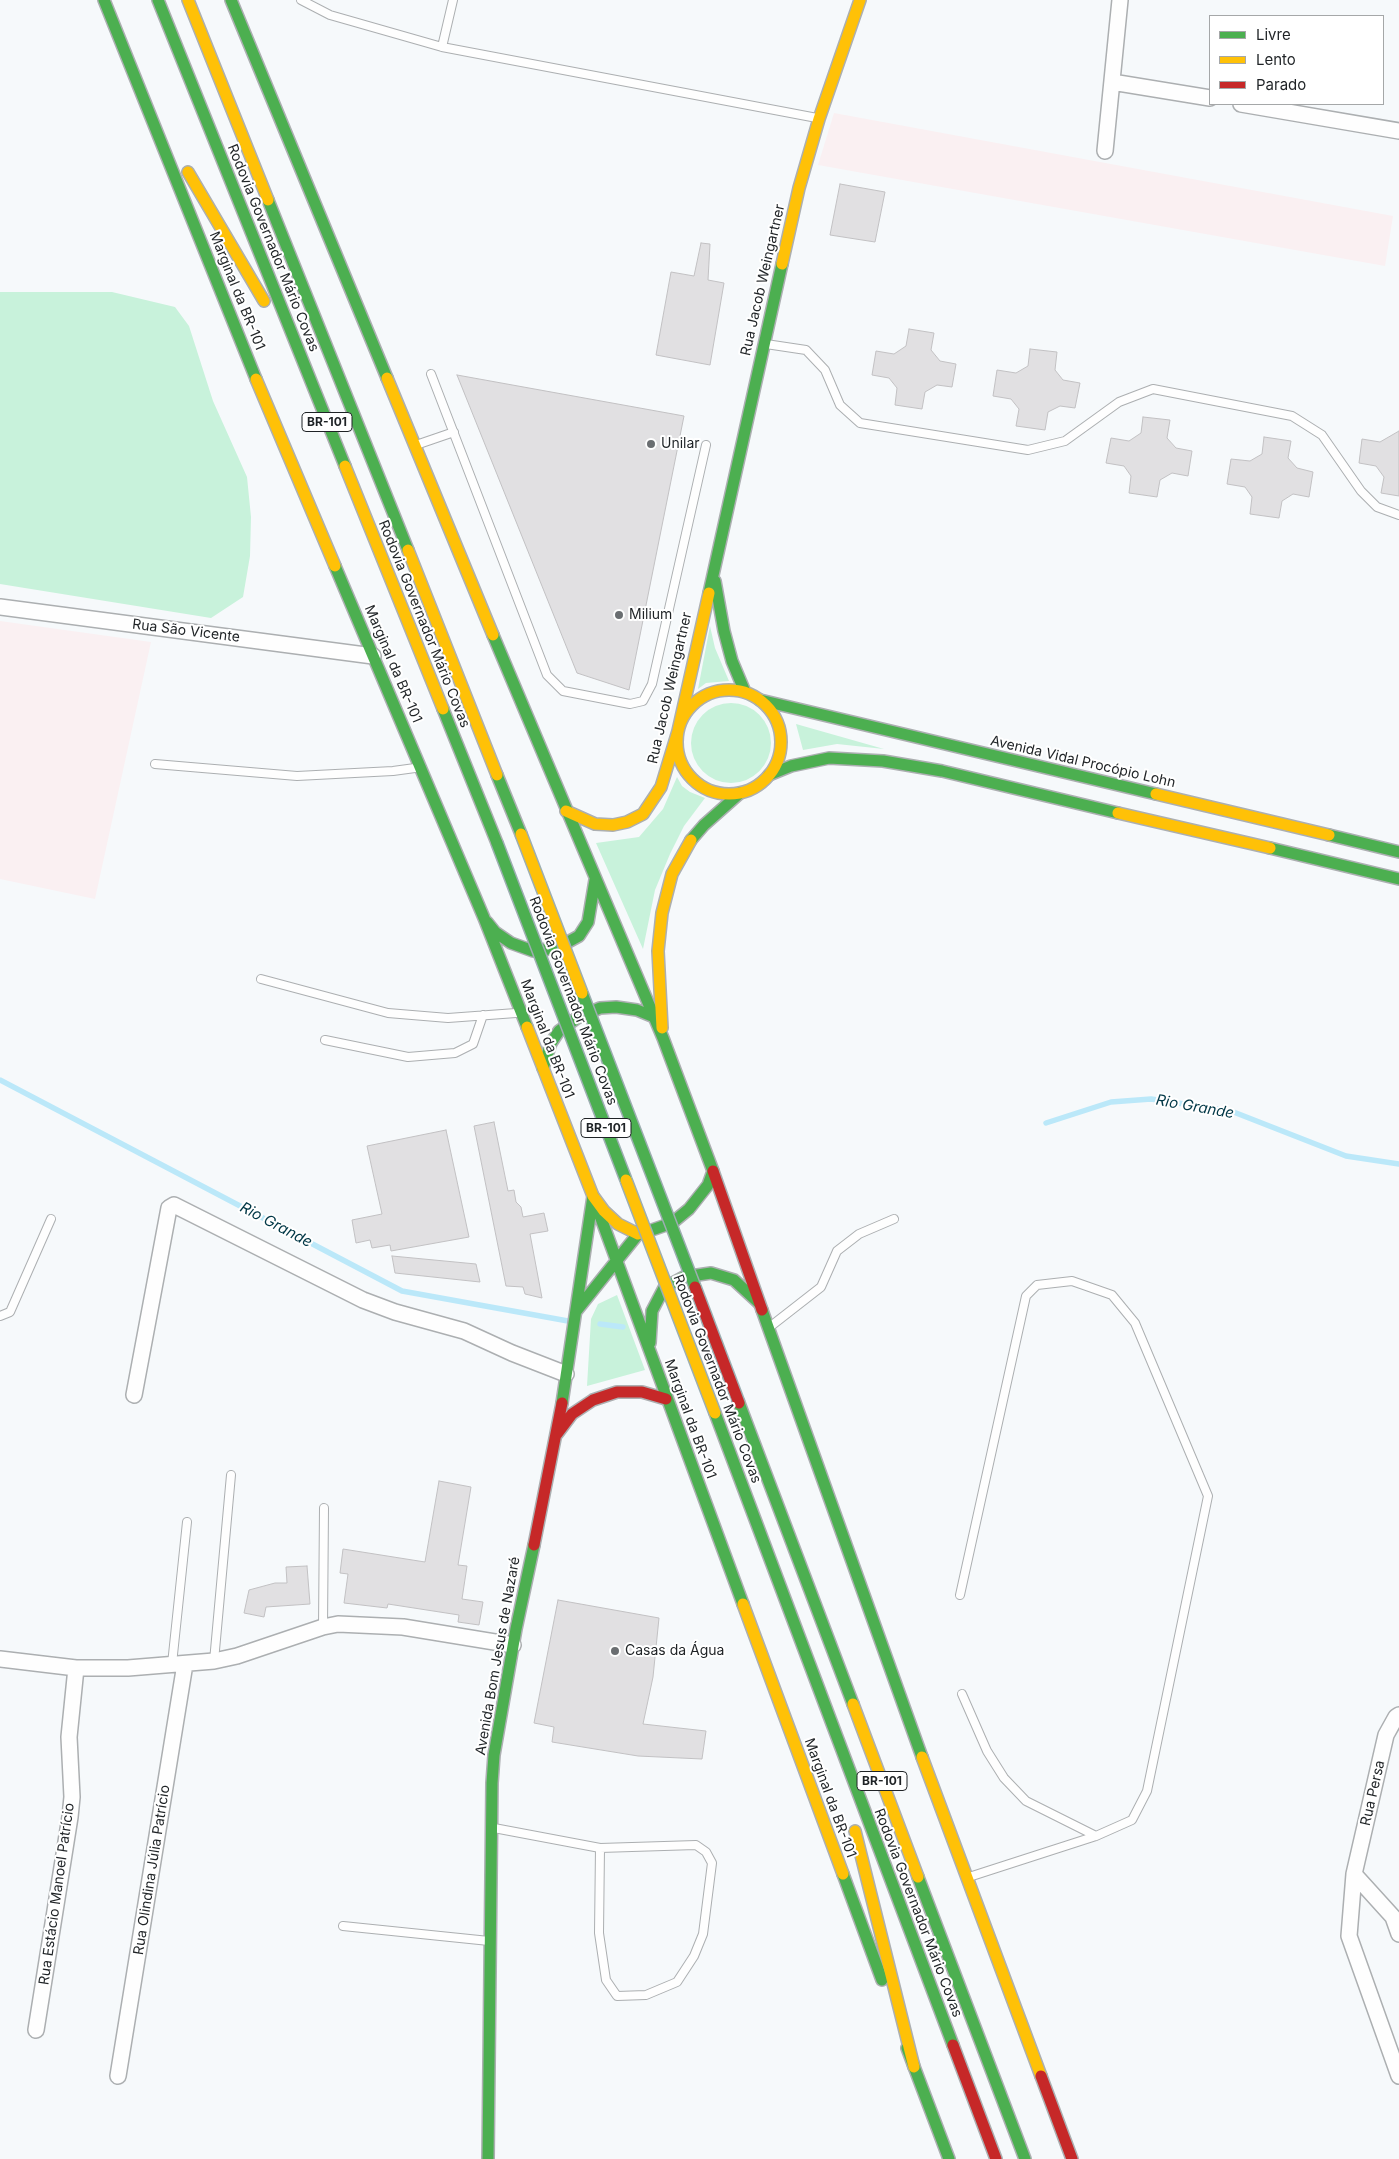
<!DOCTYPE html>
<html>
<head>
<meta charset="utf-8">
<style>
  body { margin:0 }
  #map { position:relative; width:1399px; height:2159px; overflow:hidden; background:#f6f9fb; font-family:Inter,sans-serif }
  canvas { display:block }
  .legend { position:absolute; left:1209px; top:15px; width:175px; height:90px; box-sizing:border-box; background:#fff; border:1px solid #a5a7a8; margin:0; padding:6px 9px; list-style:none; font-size:15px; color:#1f2326 }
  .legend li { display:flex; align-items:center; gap:10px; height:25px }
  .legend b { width:25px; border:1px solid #a5a7a8 }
</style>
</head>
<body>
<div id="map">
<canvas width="1399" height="2159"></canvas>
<ul class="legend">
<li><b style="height:6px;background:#4caf50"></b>Livre</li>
<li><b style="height:6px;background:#ffc107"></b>Lento</li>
<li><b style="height:6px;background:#c62828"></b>Parado</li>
</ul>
</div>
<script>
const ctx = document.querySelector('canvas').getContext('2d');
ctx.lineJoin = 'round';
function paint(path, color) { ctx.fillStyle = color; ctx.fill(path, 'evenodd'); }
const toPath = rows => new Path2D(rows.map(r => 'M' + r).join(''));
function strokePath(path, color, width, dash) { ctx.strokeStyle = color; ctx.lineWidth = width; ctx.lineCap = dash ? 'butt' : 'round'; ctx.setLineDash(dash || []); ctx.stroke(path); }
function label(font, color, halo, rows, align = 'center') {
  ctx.font = font + ' Inter,sans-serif'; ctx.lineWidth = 4; ctx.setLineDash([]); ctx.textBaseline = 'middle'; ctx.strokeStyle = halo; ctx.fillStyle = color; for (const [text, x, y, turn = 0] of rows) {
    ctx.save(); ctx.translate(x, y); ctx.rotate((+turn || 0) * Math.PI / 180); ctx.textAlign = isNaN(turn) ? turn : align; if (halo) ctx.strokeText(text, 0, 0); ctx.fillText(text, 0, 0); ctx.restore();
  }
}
paint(toPath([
  [834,113,1393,216,1385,266,818,165],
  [0,621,151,642,95,899,0,879]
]), '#faf0f2');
paint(toPath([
  [0,292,112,292,175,307,189,326,213,401,247,477,251,517,250,556,243,597,211,618,0,584],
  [710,626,715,648,729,681,706,683,698,689],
  '691 743a40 40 0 1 1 80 0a40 40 0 1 1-80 0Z',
  [796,724,884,749,837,744,803,750],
  [677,777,682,786,690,792,705,798,684,826,670,854,655,890,643,949,596,843,639,837,663,809],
  [617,1295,645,1370,587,1386,591,1319,598,1304]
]), '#c8f2db');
strokePath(toPath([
  [0,1080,402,1291,568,1321],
  [1046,1123,1111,1102,1151,1099,1231,1111,1346,1156,1399,1164],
  [600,1324,623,1327]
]), '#bbe8f9', 5.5);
const building = toPath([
  [840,184,885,192,875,242,830,235,840,184],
  [701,243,710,244,708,280,724,283,710,365,656,355,671,272,694,276,701,243],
  [909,329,934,333,931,350,940,361,956,364,952,387,937,385,925,392,922,409,895,405,897,388,889,378,872,375,876,351,894,354,906,346,909,329],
  [1030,349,1057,352,1055,370,1063,380,1080,383,1075,408,1060,406,1048,412,1045,430,1016,426,1019,409,1011,399,993,396,997,370,1016,373,1028,366,1030,349],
  [457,375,684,416,629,690,577,673,457,375],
  [1143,417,1170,420,1167,438,1176,448,1192,451,1188,476,1172,473,1160,480,1157,497,1129,493,1131,476,1124,466,1106,463,1111,438,1129,441,1141,433,1143,417],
  [1399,431,1399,496,1381,493,1384,477,1376,466,1359,463,1362,439,1380,442,1399,431],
  [1264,437,1291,441,1288,458,1297,468,1313,472,1309,497,1293,494,1282,501,1279,518,1250,514,1252,497,1245,487,1227,484,1231,459,1250,461,1262,454,1264,437],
  [494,1122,508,1191,514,1190,516,1202,521,1207,523,1217,544,1213,548,1231,530,1234,542,1298,525,1294,523,1287,506,1286,474,1126,494,1122],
  [446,1130,469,1237,391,1251,390,1245,372,1248,370,1240,356,1243,352,1220,382,1214,367,1146,446,1130],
  [392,1256,476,1264,480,1282,395,1273,392,1256],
  [439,1481,471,1487,458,1565,467,1566,462,1599,483,1602,479,1625,458,1622,459,1615,388,1604,387,1608,344,1603,348,1574,340,1573,343,1549,425,1562,439,1481],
  [307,1566,310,1604,266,1607,264,1617,244,1613,249,1590,275,1583,287,1583,286,1567,307,1566],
  [558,1600,659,1618,653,1677,643,1724,706,1731,702,1759,638,1756,552,1742,554,1727,534,1723,558,1600]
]);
paint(building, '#e1e0e2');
strokePath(building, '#c2c1c3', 1);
const lane = toPath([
  [301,0,330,15,442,47,817,118],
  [442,47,453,0],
  [766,344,806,350,825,370,840,405,860,423,1028,450,1065,441,1119,402,1153,389,1292,416,1322,435,1361,491,1377,507,1399,515],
  [431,374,547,675,563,691,630,704,643,701,652,684,706,445],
  [419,444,454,432],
  [155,764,297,776,393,771,415,768],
  [261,979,388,1013,448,1018,516,1013],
  [325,1040,408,1057,455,1053,473,1044,483,1015],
  [0,1316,10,1312,51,1219],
  [771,1326,821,1287,837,1251,859,1234,894,1219],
  [960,1595,1026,1296,1037,1285,1072,1281,1112,1295,1135,1323,1208,1496,1147,1791,1132,1820,1096,1836,969,1877],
  [323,1627,324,1508],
  [214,1661,231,1475],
  [172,1664,187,1522],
  [962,1694,987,1751,1004,1778,1026,1801,1096,1836],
  [494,1828,600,1848,696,1845,706,1852,712,1863,703,1934,694,1956,677,1982,646,1995,617,1996,606,1980,599,1933,600,1848],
  [343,1926,489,1941]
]);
const street = toPath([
  [1112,82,1210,98],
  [1241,104,1399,131],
  [1105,151,1120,0],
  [0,607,373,656],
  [134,1395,169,1208,174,1205,363,1300,395,1312,464,1331,512,1353,566,1374],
  [0,1659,76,1668,128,1668,214,1661,237,1656,323,1627,338,1624,403,1627,513,1645],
  [1399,1715,1396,1717,1386,1735,1354,1874,1349,1936,1399,2076],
  [1354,1874,1393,1917,1399,1934],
  [36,2030,70,1817,72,1797,69,1737,76,1668],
  [118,2076,185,1664]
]);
const fast = toPath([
  [104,0,256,379],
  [158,0,345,466],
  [231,0,387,378],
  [268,200,408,550],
  [335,566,484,918,527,1027],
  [715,581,724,631,732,661,745,692],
  [709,593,782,264],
  [493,635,663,1038,713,1171,708,1185,689,1209,672,1223,646,1232],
  [760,700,1156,794],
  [443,709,497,843],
  [497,775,521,834],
  [769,775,791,766,829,758,883,761,942,771,1118,813],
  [1329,835,1399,852],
  [691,840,704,825,740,793],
  [1270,848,1399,879],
  [487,922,495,932,511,943,533,951,557,948,579,936,588,922,595,880],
  [543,1068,551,1043,559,1031,577,1018,600,1008,616,1007,637,1010,654,1017],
  [595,1202,743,1604],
  [577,1310,638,1234],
  [762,1310,922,1757],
  [650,1343,652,1311,664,1288,684,1277,711,1273,734,1280,759,1303],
  [562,1403,593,1196],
  [739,1403,853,1704],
  [715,1413,953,2045],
  [843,1874,882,1980],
  [918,1877,1025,2159],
  [907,2048,949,2159],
  [488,2159,492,1783,494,1755,516,1629,534,1545]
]);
const slow = toPath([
  [188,0,268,200],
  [188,172,264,301],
  [782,264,799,188,819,119,860,0],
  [387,378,493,635],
  [256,379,335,566],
  [345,466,443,709],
  [408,550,497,775],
  '677 742a52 52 0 1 1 104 0a52 52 0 1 1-104 0Z',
  [1156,794,1329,835],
  [566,811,595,824,613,825,627,822,643,814,661,787,678,731,709,593],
  [1118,813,1270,848],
  [527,1027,593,1196,604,1211,618,1224,638,1234,646,1232],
  [662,1028,658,951,662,913,672,874,691,840],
  [743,1604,843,1874],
  [853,1704,918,1877],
  [922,1757,1041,2076],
  [855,1831,914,2067]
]);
const jam = toPath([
  [713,1171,762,1310],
  [557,1434,572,1414,593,1400,617,1392,642,1392,666,1399],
  [534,1545,562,1403],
  [953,2045,996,2159],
  [1041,2076,1072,2159]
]);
strokePath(lane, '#acafb1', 10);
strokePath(street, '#acafb1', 18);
strokePath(fast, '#acafb1', 14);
strokePath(slow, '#acafb1', 14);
strokePath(jam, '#acafb1', 14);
strokePath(lane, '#fefefe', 8);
strokePath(street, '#fefefe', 15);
strokePath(fast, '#4caf50', 11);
strokePath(slow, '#ffc107', 11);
strokePath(jam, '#c62828', 11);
const fastBridge = toPath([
  [497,843,626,1180],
  [582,993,695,1287]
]);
const slowBridge = toPath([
  [521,834,582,993],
  [626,1180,715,1413]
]);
const jamBridge = toPath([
  [695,1287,739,1403]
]);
strokePath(fastBridge, '#9daeb1', 14, []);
strokePath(slowBridge, '#9daeb1', 14, []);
strokePath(jamBridge, '#9daeb1', 14, []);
strokePath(fastBridge, '#4caf50', 11);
strokePath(slowBridge, '#ffc107', 11);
strokePath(jamBridge, '#c62828', 11);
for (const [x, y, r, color] of [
  [651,444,5,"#6a6e71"],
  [619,615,5,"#6a6e71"],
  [615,1651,5,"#6a6e71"]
]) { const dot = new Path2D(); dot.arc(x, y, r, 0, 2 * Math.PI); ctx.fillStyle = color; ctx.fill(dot); strokePath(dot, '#fff', 2); }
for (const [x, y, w] of [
  [327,422,50],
  [606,1128,50],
  [882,1781,50]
]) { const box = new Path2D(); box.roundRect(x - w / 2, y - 9.5, w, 19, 4); ctx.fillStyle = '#fff'; ctx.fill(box); strokePath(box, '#1f2326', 1); }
label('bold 12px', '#1f2326', null, [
  ["BR-101",327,422],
  ["BR-101",606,1128],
  ["BR-101",882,1781]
]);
label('14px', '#1f2326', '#fff', [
  ["Rodovia Governador Mário Covas",273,248,68],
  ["Rua Jacob Weingartner",763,280,-77],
  ["Marginal da BR-101",237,291,68],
  ["Rodovia Governador Mário Covas",424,624,68],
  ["Rua São Vicente",186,631,7],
  ["Marginal da BR-101",393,664,67],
  ["Rua Jacob Weingartner",670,688,-77],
  ["Avenida Vidal Procópio Lohn",1083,762,13],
  ["Rodovia Governador Mário Covas",573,1001,69],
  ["Marginal da BR-101",547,1039,69],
  ["Rodovia Governador Mário Covas",717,1379,69],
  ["Marginal da BR-101",690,1419,70],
  ["Avenida Bom Jesus de Nazaré",498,1656,-80],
  ["Rua Persa",1373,1793,-77],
  ["Marginal da BR-101",830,1798,70],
  ["Rua Olindina Júlia Patrício",152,1870,-81],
  ["Rua Estácio Manoel Patrício",57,1894,-82],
  ["Rodovia Governador Mário Covas",918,1913,69]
]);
label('14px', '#1f2326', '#fff', [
  ["Unilar",661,444],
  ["Milium",629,615],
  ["Casas da Água",625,1651]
], 'left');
label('italic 15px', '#003746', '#fff', [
  ["Rio Grande",1195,1107,10],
  ["Rio Grande",276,1225,28]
]);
</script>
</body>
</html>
